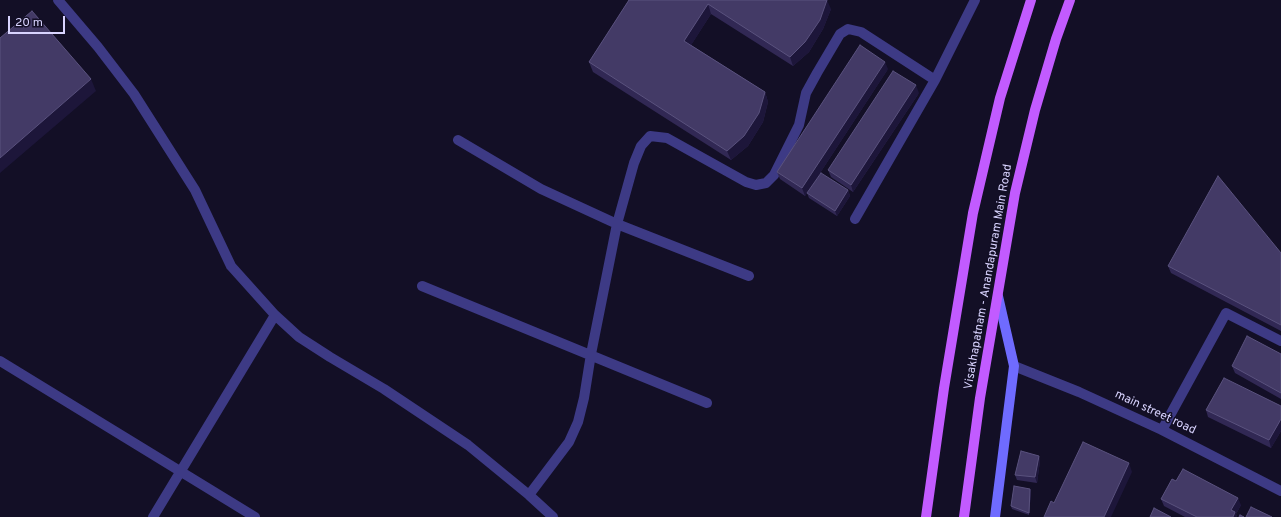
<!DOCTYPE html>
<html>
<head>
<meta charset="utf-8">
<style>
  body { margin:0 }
  #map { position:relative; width:1281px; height:517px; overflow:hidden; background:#130f26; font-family:Overpass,sans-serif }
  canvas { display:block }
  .scale { position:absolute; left:8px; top:16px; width:57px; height:18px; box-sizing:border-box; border:2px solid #d9d4ff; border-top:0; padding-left:5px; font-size:12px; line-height:14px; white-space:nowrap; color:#d9d4ff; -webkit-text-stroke:3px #130f26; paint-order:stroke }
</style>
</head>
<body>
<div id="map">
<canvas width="1281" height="517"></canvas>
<div class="scale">20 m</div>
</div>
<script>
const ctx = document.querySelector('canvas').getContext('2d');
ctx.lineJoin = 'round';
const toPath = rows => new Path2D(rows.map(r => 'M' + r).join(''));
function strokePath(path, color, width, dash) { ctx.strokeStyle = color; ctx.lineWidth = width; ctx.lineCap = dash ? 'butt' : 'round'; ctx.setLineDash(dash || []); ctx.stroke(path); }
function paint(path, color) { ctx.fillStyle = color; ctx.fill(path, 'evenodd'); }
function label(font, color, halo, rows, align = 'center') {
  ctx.font = font + ' Overpass,sans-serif'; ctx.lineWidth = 3; ctx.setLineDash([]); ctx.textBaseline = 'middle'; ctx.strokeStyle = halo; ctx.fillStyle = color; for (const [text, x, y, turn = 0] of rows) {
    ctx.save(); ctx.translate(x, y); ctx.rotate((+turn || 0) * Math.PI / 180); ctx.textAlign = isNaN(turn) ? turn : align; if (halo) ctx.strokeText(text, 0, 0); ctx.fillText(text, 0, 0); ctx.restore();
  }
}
strokePath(toPath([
  [855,219,935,80,975,0],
  [617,224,634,163,641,146,650,136,667,138,746,182,756,185,766,183,774,175,799,125,806,93,817,73,840,34,848,29,861,32,935,80]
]), '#3d3a85', 10);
strokePath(toPath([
  [58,0,98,47,134,94,195,190,231,266,275,315,299,337,330,357,384,389,468,445,529,495,553,517],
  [458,140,541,189,617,224,749,276],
  [422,286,707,403],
  [0,361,255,517],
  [1014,366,1079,392,1162,430,1281,491],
  [1162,430,1226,313,1281,341],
  [529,495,569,442,578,422,584,398,591,354,617,224],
  [153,517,275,315]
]), '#3d3a85', 10);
strokePath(toPath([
  [995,517,1014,366,998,296]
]), '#6f6bff', 10);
strokePath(toPath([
  [926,517,944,388,973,213,1000,98,1031,0],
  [964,517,980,398,1015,193,1035,110,1056,39,1070,0]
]), '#c25bff', 10);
paint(toPath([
  [629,0,831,9,823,29,809,52,793,66,711,14,691,45,765,92,768,102,763,122,748,146,731,160,593,72,589,62],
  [888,69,805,196,780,179,777,172],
  [919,93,853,192,831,177,828,170],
  [848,190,850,196,837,216,809,198,807,193],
  [1281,253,1281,331,1171,273,1168,266],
  [1281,354,1281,399,1235,373,1232,366],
  [1281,406,1281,431,1271,448,1208,417,1206,410],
  [1039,456,1040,461,1037,483,1017,480,1015,475],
  [1176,481,1241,505,1236,514,1237,517,1185,517,1164,506,1161,499],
  [1030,489,1031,492,1029,515,1012,509,1011,506]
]), '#312854');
paint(toPath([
  [827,0,831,9,823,29,809,52,793,66,790,57],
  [708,4,711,14,688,50,684,41],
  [885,62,888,69,805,196,802,188],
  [91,79,96,91,0,173,0,158],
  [916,85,919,93,853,192,851,185],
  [765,92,768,102,763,122,748,146,731,160,727,151],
  [848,190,850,196,837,216,835,211],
  [1281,419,1281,431,1271,448,1269,440],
  [1039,456,1040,461,1037,483,1035,477],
  [1129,463,1132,472,1111,517,1104,517],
  [1030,489,1031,492,1029,515,1029,513],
  [1238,498,1241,505,1236,514,1237,517,1233,517,1231,510]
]), '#1d163a');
const building = toPath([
  [629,0,827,0,820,20,805,42,790,57,708,4,684,41,765,92,759,113,744,136,727,151,589,62,629,0],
  [32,11,91,79,0,158,0,38,32,11],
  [860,45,885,62,802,188,777,172,860,45],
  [893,71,916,85,851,185,828,170,893,71],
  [821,173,848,190,835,211,807,193,821,173],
  [1218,176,1281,253,1281,325,1168,266,1218,176],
  [1247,336,1281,354,1281,393,1232,366,1247,336],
  [1224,378,1281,406,1281,419,1269,440,1206,410,1224,378],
  [1083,442,1129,463,1104,517,1044,517,1051,501,1054,503,1083,442],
  [1021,451,1039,456,1035,477,1015,475,1021,451],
  [1183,469,1238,498,1231,510,1235,512,1233,517,1197,517,1161,499,1172,479,1176,481,1183,469],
  [1014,486,1030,489,1029,513,1011,506,1014,486],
  [1251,507,1272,517,1246,517,1251,507],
  [1154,508,1171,517,1150,517,1154,508],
  [1240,515,1244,517,1239,517,1240,515]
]);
paint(building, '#433a66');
strokePath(building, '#5a527e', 1);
label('12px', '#d9d4ff', '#130f26', [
  ["Visakhapatnam - Anandapuram Main Road",989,277,-80],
  ["main street road",1155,413,25]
]);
</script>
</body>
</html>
